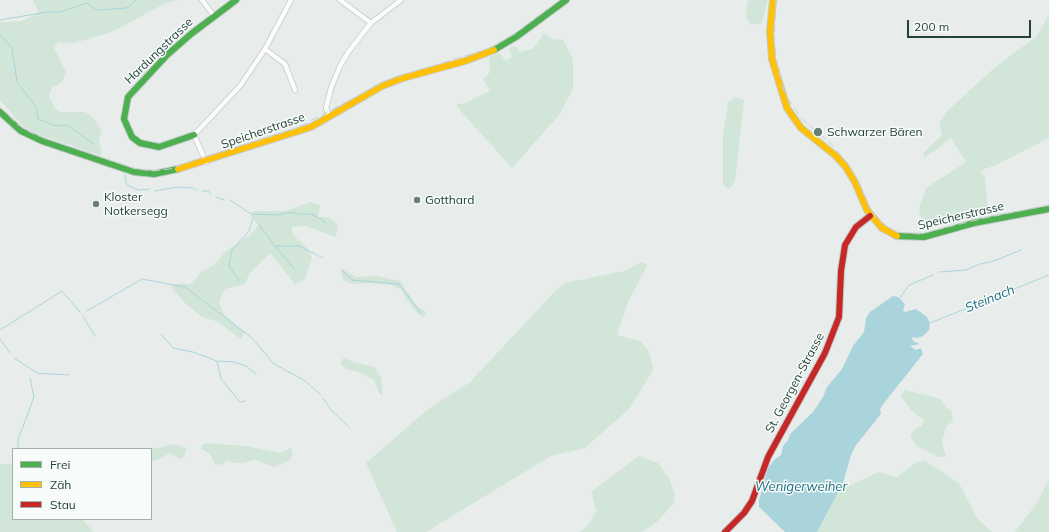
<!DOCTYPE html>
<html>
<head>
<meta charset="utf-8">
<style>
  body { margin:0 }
  #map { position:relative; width:1049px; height:532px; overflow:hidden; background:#e8edeb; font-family:Mulish,sans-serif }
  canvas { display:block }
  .legend { position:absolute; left:12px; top:448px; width:140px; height:72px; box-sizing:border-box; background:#f7fbf9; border:1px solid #a3b1ad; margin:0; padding:5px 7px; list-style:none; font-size:12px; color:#24423a }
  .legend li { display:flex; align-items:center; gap:8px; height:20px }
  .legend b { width:20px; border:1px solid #a3b1ad }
  .scale { position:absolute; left:907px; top:20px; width:124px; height:18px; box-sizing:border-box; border:2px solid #24423a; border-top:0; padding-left:5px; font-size:12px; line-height:14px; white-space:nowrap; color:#24423a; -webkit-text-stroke:3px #f7fbf9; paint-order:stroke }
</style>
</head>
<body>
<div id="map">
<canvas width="1049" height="532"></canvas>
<ul class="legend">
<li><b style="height:5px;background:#4caf50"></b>Frei</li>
<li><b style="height:5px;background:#ffc107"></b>Zäh</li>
<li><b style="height:5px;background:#c62828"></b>Stau</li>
</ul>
<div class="scale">200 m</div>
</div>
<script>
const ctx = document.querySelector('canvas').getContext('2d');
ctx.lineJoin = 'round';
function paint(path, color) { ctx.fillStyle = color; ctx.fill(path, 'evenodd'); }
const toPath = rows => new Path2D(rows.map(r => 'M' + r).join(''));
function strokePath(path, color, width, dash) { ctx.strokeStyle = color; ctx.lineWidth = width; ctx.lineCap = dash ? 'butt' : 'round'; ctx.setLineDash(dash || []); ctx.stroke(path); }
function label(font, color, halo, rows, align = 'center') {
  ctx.font = font + ' Mulish,sans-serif'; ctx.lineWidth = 3; ctx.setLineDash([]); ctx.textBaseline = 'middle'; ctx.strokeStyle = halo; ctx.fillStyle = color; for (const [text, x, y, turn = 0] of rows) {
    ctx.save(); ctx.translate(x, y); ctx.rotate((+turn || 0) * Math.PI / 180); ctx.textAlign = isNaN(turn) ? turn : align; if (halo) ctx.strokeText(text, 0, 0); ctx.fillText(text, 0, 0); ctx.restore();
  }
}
paint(toPath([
  [33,0,177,0,166,3,112,32,74,43,58,42,54,48,66,72,62,82,52,88,49,97,55,108,60,112,85,112,94,119,102,131,99,139,102,153,100,155,37,134,27,129,22,125,0,100,0,22,22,21,39,13],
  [748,0,768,0,762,23,752,25,747,19,746,9],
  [1049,14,1049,138,994,166,984,169,981,173,985,177,988,211,983,216,951,224,923,228,919,208,926,188,966,162,951,138,925,158,923,153,942,135,939,123,946,112,993,69,1037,36],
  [543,33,547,34,552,39,563,40,573,59,573,89,559,115,512,168,457,107,457,104,463,104,490,91,483,79,490,72,489,57,499,53,506,61,512,57,509,49,512,46,517,47,520,52,532,49,539,41],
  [735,97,744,100,735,182,729,189,723,184,723,136,728,102],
  [311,202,320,205,318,217,328,217,338,224,336,237,306,226,292,227,293,235,308,249,312,258,305,279,295,284,270,253,249,274,245,284,225,289,219,301,224,314,245,333,241,339,218,322,200,316,184,302,170,286,181,283,191,284,202,271,214,265,226,251,250,235,259,225,252,211,285,211],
  [641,262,646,264,647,266,629,300,617,335,640,341,649,351,653,370,629,409,585,448,551,456,426,532,397,532,366,463,428,409,470,382,557,289,565,283,624,271],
  [344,270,356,277,378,276,400,281,416,305,425,311,426,315,422,317,417,313,406,299,402,290,391,285,369,283,355,284,350,283,343,280,341,272],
  [345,358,353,362,375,367,381,378,383,396,379,393,374,380,362,373,345,369,341,364,342,359],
  [905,390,941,399,946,408,951,410,953,421,946,427,942,442,946,457,938,457,916,446,910,435,914,429,921,426,924,421,911,410,900,395],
  [206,443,245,446,280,453,291,448,293,455,288,461,274,467,255,460,243,463,235,463,228,460,221,465,215,464,210,454,201,449,202,444],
  [174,444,187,448,184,457,180,459,170,453,160,459,151,461,151,449],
  [639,456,658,463,669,478,675,495,674,503,658,521,642,532,580,532,590,523,596,511,591,492],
  [924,460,959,483,977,518,992,532,817,532,843,483,851,485,878,472,897,477,917,462],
  [0,464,13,464,13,519,82,519,94,532,0,532],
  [1047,482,1049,482,1049,532,1015,532,1039,500]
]), '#d1e6d8');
paint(toPath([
  [893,296,898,297,905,304,903,310,905,312,916,309,927,317,930,323,929,330,923,336,917,338,912,337,913,341,920,344,910,346,916,350,921,348,923,354,884,403,880,409,881,414,856,445,851,455,843,483,817,532,785,532,759,507,759,500,768,468,774,460,781,455,783,446,788,440,790,434,813,412,823,397,827,387,842,369,853,346,864,332,866,318,870,312]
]), '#a9d4db');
strokePath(toPath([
  [0,20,47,12,60,12,87,3,97,10,127,8,136,0],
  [0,35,12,48,17,82,36,107,38,119,56,126,67,125,94,144],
  [125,175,126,183,129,186,139,190,150,189],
  [155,191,177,187,193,188,196,190],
  [203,191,208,191,211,194],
  [216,197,224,200],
  [230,200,251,214,278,215,293,212,297,214,311,214,321,219,326,224],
  [252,215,275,246,299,246,323,258],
  [275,246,295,270],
  [341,269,352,280,399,284,421,313],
  [939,272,966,270,980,264,994,261,1021,250],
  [240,281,229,266,232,250,249,231,253,218],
  [900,298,909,285,933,275],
  [87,311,142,279,185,287,252,338,274,364,304,380,321,395],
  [83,316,95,336],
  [930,323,1049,275],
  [0,330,62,291,80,312],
  [161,334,173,348,193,352,217,361,221,379,240,402,245,401],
  [0,339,10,353],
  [14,358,37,373,69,375],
  [218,361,234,362,246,366,256,374],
  [323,398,332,411,349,427],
  [18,449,18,440,34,397,30,378]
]), '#a9d4db', 1);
const street = toPath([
  [202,0,214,16],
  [340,0,371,23],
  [265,49,285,64,295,90],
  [329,116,326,108,331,88,340,66,349,51,371,23,401,0],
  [206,162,194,135,240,86,265,49,291,0]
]);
const fast = toPath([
  [494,50,516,37,566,0],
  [0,112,21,131,42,141,134,172,154,174,178,169],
  [194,135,159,147,140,143,132,137,124,119,128,97,167,55,191,34,236,0],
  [897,236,924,237,974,223,1049,209]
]);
const slow = toPath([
  [773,0,770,31,772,59,787,108,801,128,836,156,845,166,855,182,867,210,882,228,897,236],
  [178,169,311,127,382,86,403,78,465,61,494,50]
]);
const jam = toPath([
  [725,532,744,513,752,501,768,457,825,353,839,317,841,271,845,245,856,227,870,216]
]);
strokePath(street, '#c5cac8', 6);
strokePath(fast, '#c3cbc8', 8);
strokePath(slow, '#c3cbc8', 8);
strokePath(jam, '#c3cbc8', 8);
strokePath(street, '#fcfcfc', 4.5);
strokePath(fast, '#4caf50', 6);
strokePath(slow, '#ffc107', 6);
strokePath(jam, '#c62828', 6);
strokePath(toPath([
  [776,0,774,42,778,70,784,91],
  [782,87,788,99,802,119,832,145,848,164,856,177,869,207,877,219,896,232,919,234,985,218,1049,205],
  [0,107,18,125,33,134,136,169,152,171,170,169,212,154],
  [209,156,295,129,390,79,488,49,516,33,560,0]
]), '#c9cdcc', 1, [8, 4]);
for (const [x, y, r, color] of [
  [818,132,5,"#697e78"],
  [417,200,4,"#697e78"],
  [96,204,4,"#697e78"]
]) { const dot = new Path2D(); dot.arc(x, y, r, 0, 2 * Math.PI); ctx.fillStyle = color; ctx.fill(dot); strokePath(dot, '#f7fbf9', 1.5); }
label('12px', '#24423a', '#f7fbf9', [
  ["Hardungstrasse",159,51,-44],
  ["Speicherstrasse",263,131,-19],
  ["Speicherstrasse",961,216,-13],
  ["St. Georgen-Strasse",795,383,-62]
]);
label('12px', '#24423a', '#f7fbf9', [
  ["Schwarzer Bären",827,132],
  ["Kloster",104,197],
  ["Notkersegg",104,211],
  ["Gotthard",425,200]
], 'left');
label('italic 13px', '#1c6f80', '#f7fbf9', [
  ["Steinach",990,299,-22],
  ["Wenigerweiher",801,487]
]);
</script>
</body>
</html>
